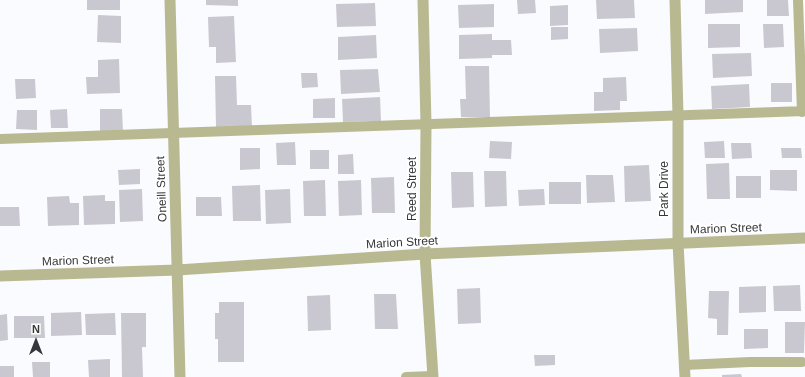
<!DOCTYPE html>
<html>
<head>
<meta charset="utf-8">
<style>
  body { margin:0 }
  #map { position:relative; width:805px; height:377px; overflow:hidden; background:#fafbfe; font-family:Helvetica,sans-serif }
  canvas { display:block }
  .north { position:absolute; left:16px; top:321px; width:40px; height:40px; -webkit-text-stroke:3px #fff; paint-order:stroke; rotate:0deg; font-size:11px; font-weight:700; line-height:16px; text-align:center; color:#36373a }
  .north::after { content:''; display:block; margin:auto; width:14px; height:18px; background:#36373a; clip-path:polygon(50% 0,100% 100%,50% 72%,0 100%) }
</style>
</head>
<body>
<div id="map">
<canvas width="805" height="377"></canvas>
<div class="north">N</div>
</div>
<script>
const ctx = document.querySelector('canvas').getContext('2d');
ctx.lineJoin = 'round';
function paint(path, color) { ctx.fillStyle = color; ctx.fill(path, 'evenodd'); }
const toPath = rows => new Path2D(rows.map(r => 'M' + r).join(''));
function strokePath(path, color, width, dash) { ctx.strokeStyle = color; ctx.lineWidth = width; ctx.lineCap = dash ? 'butt' : 'round'; ctx.setLineDash(dash || []); ctx.stroke(path); }
function label(font, color, halo, rows, align = 'center') {
  ctx.font = font + ' Helvetica,sans-serif'; ctx.lineWidth = 4; ctx.setLineDash([]); ctx.textBaseline = 'middle'; ctx.strokeStyle = halo; ctx.fillStyle = color; for (const [text, x, y, turn = 0] of rows) {
    ctx.save(); ctx.translate(x, y); ctx.rotate((+turn || 0) * Math.PI / 180); ctx.textAlign = isNaN(turn) ? turn : align; if (halo) ctx.strokeText(text, 0, 0); ctx.fillText(text, 0, 0); ctx.restore();
  }
}
paint(toPath([
  [87,0,120,0,120,10,87,10],
  [206,0,238,0,238,6,206,5],
  [517,0,535,0,536,13,518,14],
  [596,0,634,0,635,18,597,19],
  [705,0,743,0,743,12,705,14],
  [767,0,788,0,789,16,767,16],
  [375,3,376,26,337,27,336,4],
  [494,4,494,27,459,28,458,5],
  [568,5,568,25,550,26,550,6],
  [98,15,121,16,121,43,97,42],
  [234,16,236,62,216,63,216,47,209,47,208,17],
  [708,24,740,24,740,47,708,48],
  [763,24,783,24,784,47,764,48],
  [551,27,568,27,568,39,551,40],
  [637,28,638,51,600,53,599,29],
  [492,34,492,40,511,40,512,55,492,55,492,58,459,59,459,35],
  [376,35,377,58,338,60,338,37],
  [751,53,752,76,713,78,712,54],
  [119,59,120,93,87,94,86,77,98,77,98,60],
  [465,66,489,66,490,117,461,117,460,99,466,99],
  [378,69,380,92,341,94,340,70],
  [301,73,317,73,318,87,302,88],
  [215,76,236,76,237,105,251,105,252,127,216,127],
  [626,77,627,101,620,101,620,110,594,111,594,92,603,92,603,78],
  [15,79,35,79,36,98,16,99],
  [771,83,792,83,792,102,771,102],
  [749,84,750,107,712,109,711,86],
  [380,97,381,121,343,122,342,99],
  [335,98,335,118,313,118,313,99],
  [67,109,68,128,51,128,50,110],
  [100,109,122,109,123,132,100,133],
  [17,110,37,110,37,130,16,129],
  [490,141,512,142,511,159,489,158],
  [724,141,725,158,705,158,704,142],
  [295,142,296,165,277,165,276,143],
  [731,143,751,143,752,158,732,159],
  [240,148,260,148,260,169,240,170],
  [781,148,801,148,802,158,782,158],
  [310,150,329,150,329,169,310,169],
  [353,154,354,174,338,174,338,155],
  [729,163,730,199,707,199,706,164],
  [649,165,651,201,625,202,624,166],
  [140,169,140,184,119,185,118,170],
  [770,170,797,170,797,191,770,190],
  [484,171,506,171,507,206,485,207],
  [451,172,473,172,474,207,452,208],
  [586,175,613,175,615,202,587,203],
  [736,176,761,176,761,198,736,198],
  [394,177,395,213,372,213,371,178],
  [325,180,326,216,304,216,303,181],
  [361,180,362,215,339,216,338,181],
  [549,182,581,182,581,204,549,204],
  [260,185,261,221,233,221,232,186],
  [142,189,143,221,120,222,119,190],
  [290,189,291,223,266,224,265,190],
  [544,189,545,205,519,206,518,190],
  [105,195,105,201,115,201,115,224,84,225,83,196],
  [69,196,70,203,79,203,79,225,48,226,47,197],
  [196,197,221,197,222,216,196,216],
  [0,207,19,207,20,226,0,226],
  [800,285,801,311,774,311,773,286],
  [766,286,766,312,739,313,739,287],
  [480,288,481,323,458,324,457,289],
  [709,291,729,291,728,335,717,335,717,319,708,318],
  [374,294,396,294,398,329,375,329],
  [330,295,331,330,308,331,307,296],
  [219,302,244,302,244,362,218,362,218,339,215,339,215,313,219,313],
  [81,312,82,335,51,336,51,313],
  [115,313,116,335,86,335,85,314],
  [121,313,146,313,146,347,142,347,143,377,122,377],
  [7,314,8,340,0,341,0,315],
  [14,316,44,316,45,338,14,338],
  [785,322,805,322,804,353,785,353],
  [744,329,768,329,768,348,744,349],
  [534,355,555,355,555,365,535,366],
  [110,359,110,377,89,377,88,360],
  [32,362,50,362,50,377,33,377],
  [0,366,14,366,14,377,0,377],
  [741,374,742,377,722,377,722,375]
]), '#c9c8d0');
strokePath(toPath([
  [798,0,802,112],
  [0,139,805,111],
  [684,365,750,362,802,362],
  [406,377,433,376]
]), '#b8b891', 10);
strokePath(toPath([
  [170,0,180,377],
  [423,0,426,124,425,254,433,377],
  [675,0,678,116,678,243,685,377]
]), '#b8b891', 11);
strokePath(toPath([
  [0,276,177,270,425,254,805,238]
]), '#b8b891', 11);
label('12px', '#36373a', '#fff', [
  ["Oneill Street",162,189,-92],
  ["Reed Street",413,189,-90],
  ["Park Drive",665,189,-90],
  ["Marion Street",726,229,-2],
  ["Marion Street",402,243,-3],
  ["Marion Street",78,261,-2]
]);
</script>
</body>
</html>
